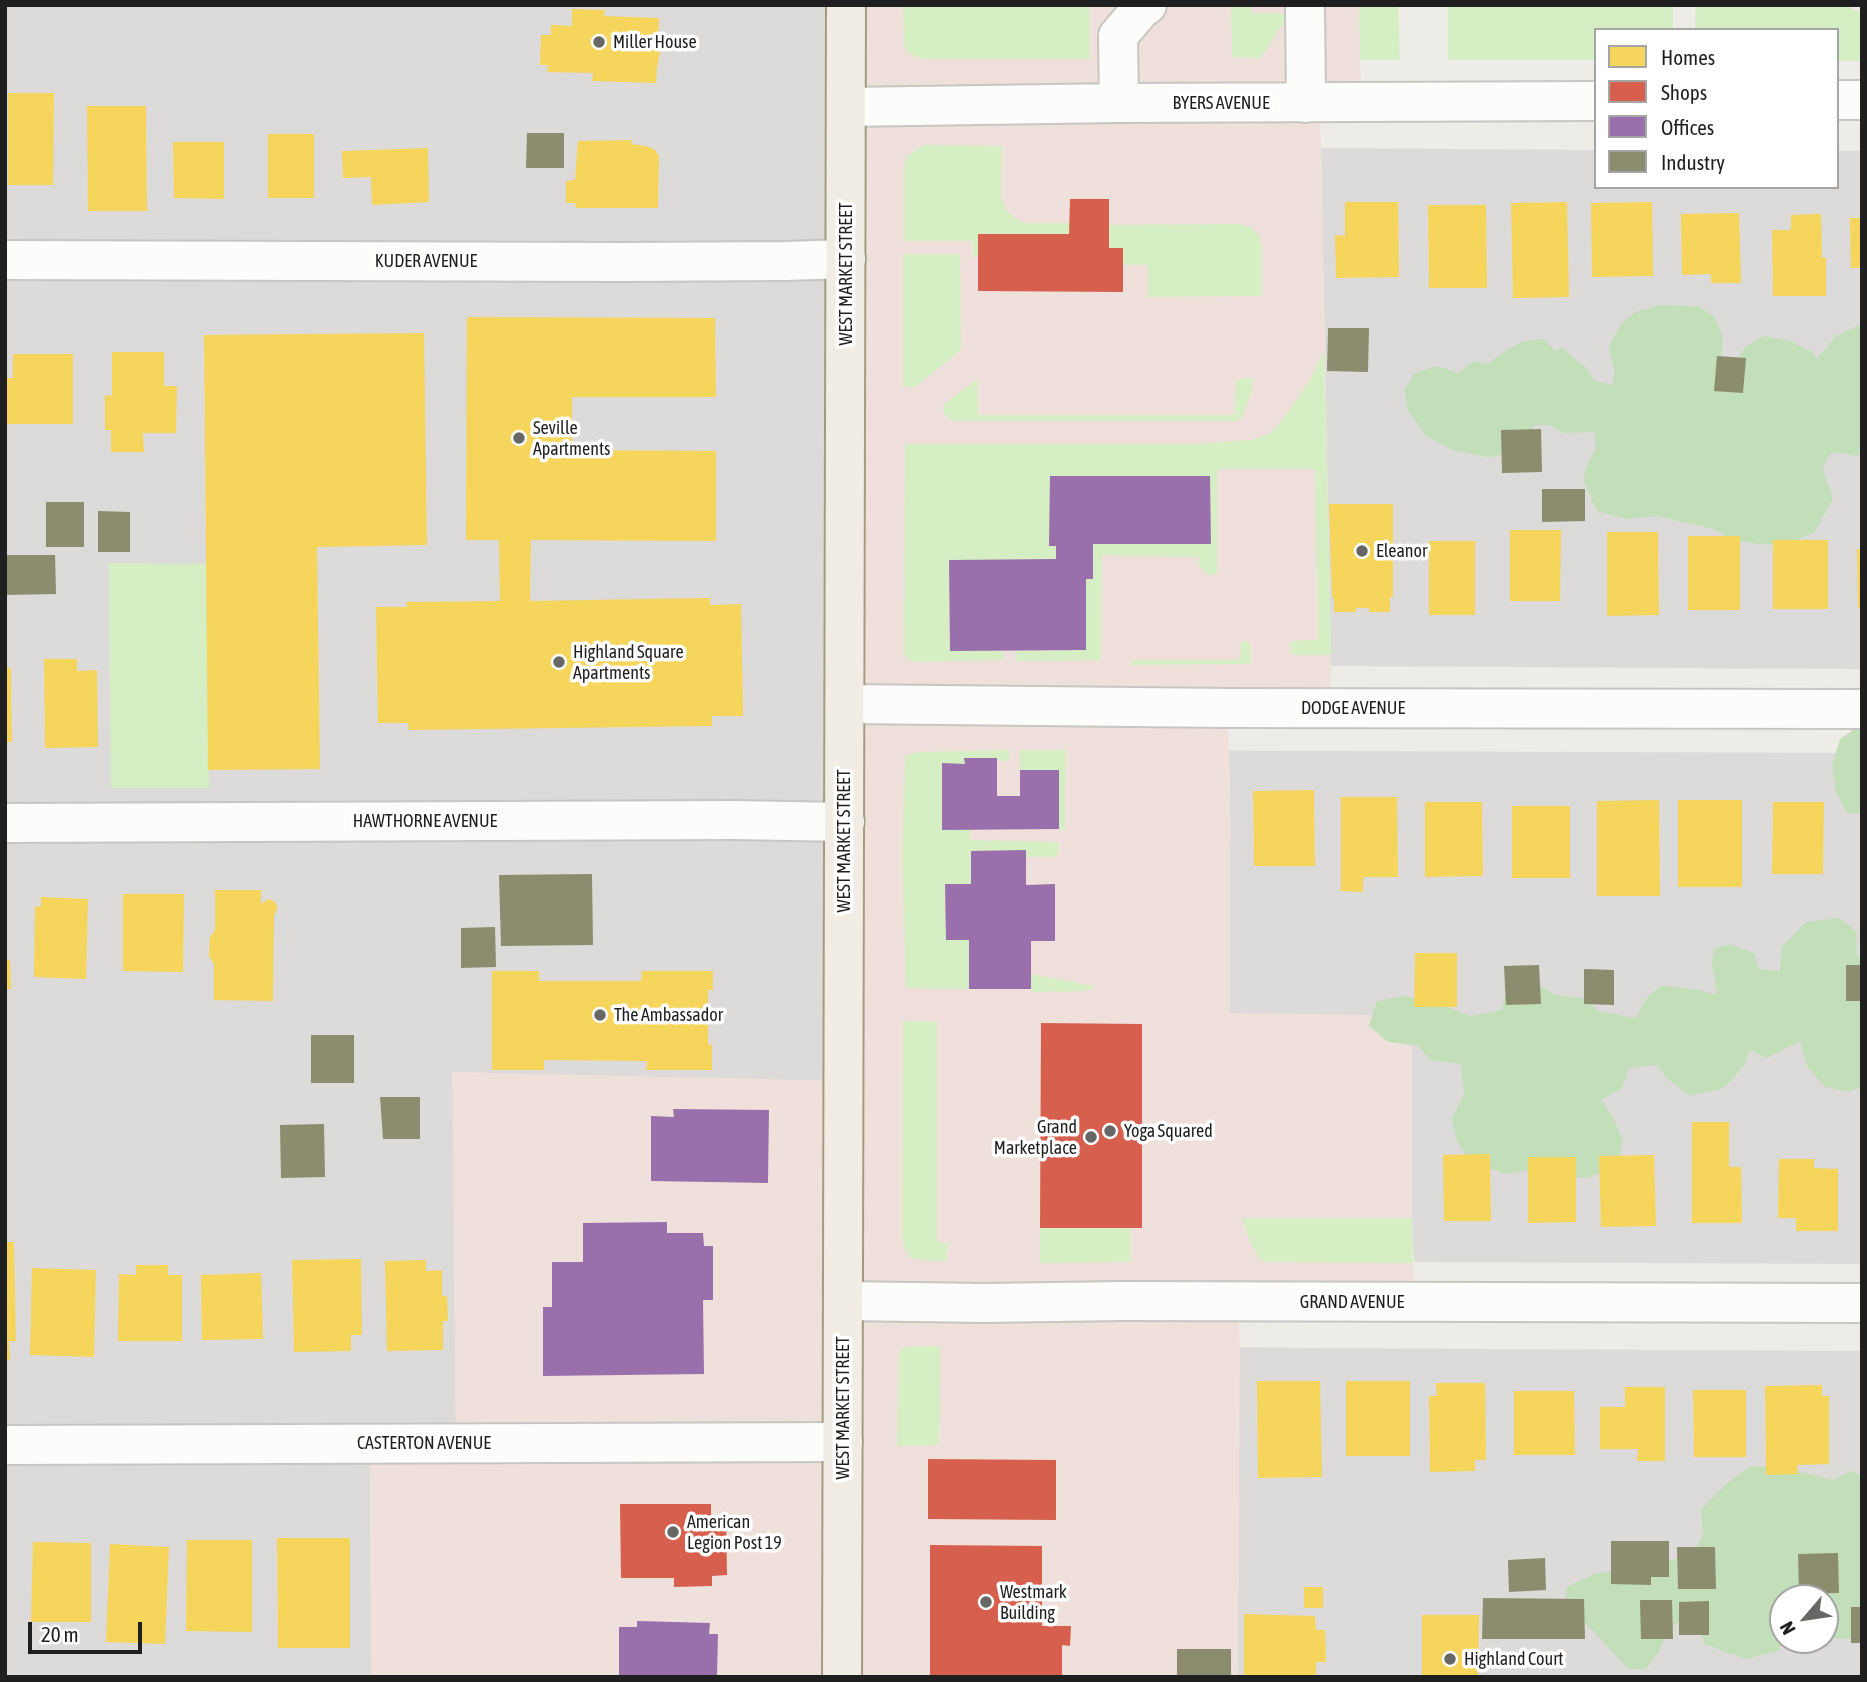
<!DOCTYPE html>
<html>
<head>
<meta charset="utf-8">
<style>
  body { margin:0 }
  #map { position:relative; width:1867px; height:1682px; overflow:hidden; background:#edece7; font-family:"Asap Condensed",sans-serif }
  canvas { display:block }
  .frame { position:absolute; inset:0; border:7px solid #1f1f1f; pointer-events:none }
  .legend { position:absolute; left:1594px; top:28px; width:245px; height:161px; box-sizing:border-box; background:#fff; border:2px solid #a5a5a5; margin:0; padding:9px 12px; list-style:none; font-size:21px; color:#1f1f1f }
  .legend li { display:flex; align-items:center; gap:14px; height:35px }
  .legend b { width:35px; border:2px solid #a5a5a5 }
  .north { position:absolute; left:1769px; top:1584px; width:70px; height:70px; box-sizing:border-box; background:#fff; border:2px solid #a5a5a5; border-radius:50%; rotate:241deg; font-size:19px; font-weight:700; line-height:28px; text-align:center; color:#1f1f1f }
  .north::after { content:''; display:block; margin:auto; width:24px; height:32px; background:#676765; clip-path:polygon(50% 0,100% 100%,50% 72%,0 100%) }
  .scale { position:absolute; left:28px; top:1622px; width:114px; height:32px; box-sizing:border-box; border:4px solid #1f1f1f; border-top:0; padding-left:9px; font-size:21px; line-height:24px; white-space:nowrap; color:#1f1f1f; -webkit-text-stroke:5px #fff; paint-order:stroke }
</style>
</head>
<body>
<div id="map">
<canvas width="1867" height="1682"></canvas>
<div class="frame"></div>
<ul class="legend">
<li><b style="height:19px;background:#f6d55c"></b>Homes</li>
<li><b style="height:19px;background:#d6604d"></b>Shops</li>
<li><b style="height:19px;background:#9970ab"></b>Offices</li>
<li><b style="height:19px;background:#8c8c6e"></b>Industry</li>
</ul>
<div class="north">N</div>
<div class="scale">20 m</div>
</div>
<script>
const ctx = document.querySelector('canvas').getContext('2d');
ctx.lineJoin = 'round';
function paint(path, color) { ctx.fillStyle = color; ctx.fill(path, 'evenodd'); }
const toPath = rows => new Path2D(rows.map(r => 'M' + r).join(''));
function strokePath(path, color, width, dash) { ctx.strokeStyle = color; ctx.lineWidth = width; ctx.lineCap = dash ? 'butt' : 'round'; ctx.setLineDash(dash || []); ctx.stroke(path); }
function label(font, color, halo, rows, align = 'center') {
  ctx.font = font + ' "Asap Condensed",sans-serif'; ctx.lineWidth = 7; ctx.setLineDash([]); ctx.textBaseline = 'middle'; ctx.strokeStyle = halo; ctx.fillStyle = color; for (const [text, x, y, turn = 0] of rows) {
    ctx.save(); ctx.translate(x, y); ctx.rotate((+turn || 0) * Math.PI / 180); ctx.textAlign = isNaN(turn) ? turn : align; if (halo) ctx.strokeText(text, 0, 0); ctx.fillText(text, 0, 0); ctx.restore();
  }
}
paint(toPath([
  [5,5,847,5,844,1081,453,1085,456,1443,437,1677,5,1677],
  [1321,148,1596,150,1596,187,1837,187,1837,151,1862,151,1862,669,1331,666],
  [1066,750,1862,753,1862,1264,1414,1262,1412,1218,1055,941],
  [940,1346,1862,1351,1862,1677,1238,1677,1238,1645],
  [1783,1598,1825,1598,1825,1640,1783,1640]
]), '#dcdbd9');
paint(toPath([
  [846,5,1359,5,1361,103,1318,103,1321,148,1331,666,1330,708,1228,708,1231,841,1230,845,1230,1013,1412,1016,1412,1218,1414,1302,1238,1302,1240,1348,1238,1677,371,1677,370,1444,456,1442,452,1072,843,1081]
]), '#f0e0db');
paint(toPath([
  [903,5,1089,5,1090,59,924,59,914,56,908,52,904,45],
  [1231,5,1251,5,1251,13,1279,13,1284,16,1285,20,1261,58,1232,57],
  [1359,5,1398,5,1400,60,1360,60],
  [1448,5,1673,5,1673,30,1596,30,1596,60,1448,60],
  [1696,5,1846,5,1862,14,1862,61,1837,61,1837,30,1695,30],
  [923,145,1002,146,1001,196,1006,209,1015,218,1023,223,1070,223,1069,234,973,257,973,241,904,241,904,166,908,156],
  [1239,224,1253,228,1260,237,1262,248,1262,296,1148,297,1148,265,1123,265,1123,248,1109,248,1109,225],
  [903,254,960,254,961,350,915,387,903,387],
  [1324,351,1331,655,1291,655,1291,641,1318,640,1315,469,1217,469,1217,574,1208,575,1199,566,1199,557,1102,555,1101,660,1016,661,1016,651,1086,650,1086,579,1093,579,1093,544,1211,544,1210,476,1050,476,1049,545,1056,546,1056,559,949,560,950,650,1003,650,1004,660,911,662,904,655,905,444,1196,444,1252,440,1271,433,1282,420,1309,382],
  [1253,377,1252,391,1243,414,1239,420,1232,421,953,421,946,417,943,411,944,405,948,401,977,380,978,415,1235,415,1236,380],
  [109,563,206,564,209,788,111,788],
  [1243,641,1248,641,1250,645,1251,664,1132,665,1131,660,1240,660,1241,644],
  [1009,750,1009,761,997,760,996,758,965,758,965,764,942,764,942,829,970,830,971,840,1059,842,1057,857,1026,857,1025,850,971,851,971,884,945,885,946,940,969,940,969,989,906,988,902,856,905,757,915,752],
  [1020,750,1066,750,1065,831,1059,829,1059,770,1020,770],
  [1031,974,1093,986,1092,989,1084,991,1034,992,1031,989],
  [903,1021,937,1022,937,1241,948,1244,946,1261,920,1260,911,1258,905,1248,902,1236],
  [1242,1218,1412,1218,1413,1263,1262,1262,1250,1242],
  [1040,1228,1131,1228,1131,1262,1040,1263],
  [940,1346,939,1445,897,1446,899,1353,904,1347]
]), '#d5eec3');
paint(toPath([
  [1660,305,1698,306,1714,316,1723,336,1721,354,1725,366,1735,363,1745,347,1764,336,1790,341,1812,352,1817,359,1836,336,1862,324,1862,453,1857,456,1834,452,1826,459,1823,470,1833,498,1815,532,1785,545,1757,544,1734,540,1714,529,1657,516,1626,519,1597,511,1583,480,1586,468,1596,448,1594,432,1564,433,1549,425,1535,425,1528,438,1511,454,1488,457,1452,450,1425,435,1407,408,1405,389,1415,373,1436,366,1459,373,1473,361,1487,364,1502,353,1524,341,1544,339,1556,351,1563,348,1587,369,1595,381,1612,385,1615,373,1609,347,1620,325,1635,312],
  [1862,724,1862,814,1847,813,1836,792,1832,766,1840,739],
  [1839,918,1856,931,1857,955,1862,959,1862,1090,1858,1088,1848,1092,1825,1087,1808,1068,1800,1041,1767,1058,1749,1050,1745,1064,1724,1088,1689,1096,1668,1079,1657,1065,1629,1068,1622,1088,1601,1100,1613,1117,1623,1142,1616,1165,1588,1178,1566,1177,1533,1170,1505,1174,1472,1162,1457,1142,1452,1118,1464,1094,1461,1064,1430,1060,1419,1046,1388,1042,1369,1026,1377,1001,1406,996,1438,1003,1470,1016,1502,1010,1504,1000,1513,981,1533,983,1556,995,1582,998,1601,1012,1636,1018,1646,999,1661,985,1699,990,1717,995,1712,962,1715,948,1730,944,1754,953,1759,969,1780,971,1782,947,1806,922],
  [1751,1466,1785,1468,1833,1480,1850,1471,1862,1475,1862,1638,1834,1639,1825,1626,1825,1598,1783,1598,1783,1640,1778,1651,1746,1659,1704,1644,1699,1619,1692,1615,1668,1629,1659,1651,1646,1669,1628,1669,1594,1632,1566,1605,1566,1587,1595,1574,1693,1556,1703,1534,1701,1509,1726,1484]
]), '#c3dfba');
paint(toPath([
  [572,9,605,10,604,16,659,18,658,48,660,52,657,68,656,83,592,81,593,73,547,72,548,65,540,65,541,35,551,35,551,25,572,26],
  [8,93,54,93,53,185,8,185],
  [87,106,146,106,147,211,88,211],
  [268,134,314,134,314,198,268,198],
  [631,140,632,144,650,147,656,151,659,157,658,208,576,208,575,203,566,203,566,181,575,180,578,141],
  [173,142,224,142,224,199,174,198],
  [428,148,429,202,372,205,371,177,343,178,342,151],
  [1345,202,1398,202,1399,277,1336,278,1335,235,1345,236],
  [1567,202,1569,297,1513,298,1511,203],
  [1652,202,1653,276,1592,277,1591,203],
  [1428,205,1486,205,1487,288,1429,288],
  [1739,213,1741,283,1711,283,1711,274,1682,275,1681,214],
  [1821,214,1822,258,1826,258,1826,296,1773,296,1772,230,1791,230,1791,215],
  [1850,218,1862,218,1862,268,1851,268],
  [467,317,715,318,716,397,572,397,572,450,716,451,716,541,531,540,530,601,710,598,710,605,741,604,743,716,712,716,712,726,409,730,408,723,378,723,376,607,407,607,406,602,500,601,499,540,466,540],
  [424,333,427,545,317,547,320,769,208,770,204,335],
  [112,352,164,352,164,386,177,386,176,433,143,433,144,452,111,452,111,430,105,430,105,395,112,396],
  [13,354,73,354,73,424,5,424,5,378,13,378],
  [1329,504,1393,504,1393,597,1390,597,1390,612,1369,612,1369,608,1356,608,1356,612,1334,612,1334,598,1332,598],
  [1510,530,1561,530,1560,601,1510,601],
  [1607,532,1658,532,1659,615,1607,616],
  [1688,536,1740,536,1740,610,1688,610],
  [1773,540,1828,540,1828,609,1773,609],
  [1429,541,1475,541,1475,615,1429,615],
  [1857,549,1862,549,1862,608,1858,608],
  [44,659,77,659,77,671,97,670,98,747,45,748],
  [5,668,11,668,12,742,5,742],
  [1314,790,1315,866,1254,866,1253,791],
  [1341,797,1397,797,1398,877,1363,877,1363,892,1341,891],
  [1659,800,1660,896,1597,896,1597,801],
  [1678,800,1742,800,1742,887,1678,887],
  [1425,802,1482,802,1483,876,1425,877],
  [1773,802,1824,802,1823,874,1772,874],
  [1512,806,1570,806,1570,878,1512,878],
  [215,890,261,890,261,904,269,899,274,901,277,905,277,910,274,915,273,1001,214,1000,214,964,209,956,210,937,215,930],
  [123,894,184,894,183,972,123,971],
  [41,897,88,899,86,979,34,977,35,906,41,907],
  [1415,953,1457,953,1457,1007,1414,1007],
  [5,960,10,960,11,989,5,989],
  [492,971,539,971,539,981,641,981,642,971,713,971,713,990,708,990,708,1044,712,1045,712,1070,646,1070,647,1061,544,1060,544,1070,492,1070],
  [1692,1122,1729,1122,1729,1167,1741,1167,1742,1223,1692,1223],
  [1490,1154,1491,1221,1444,1221,1443,1155],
  [1654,1155,1656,1226,1601,1227,1599,1156],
  [1528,1157,1576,1157,1576,1222,1528,1223],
  [1779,1159,1814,1159,1814,1168,1838,1169,1838,1231,1796,1231,1796,1218,1778,1218],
  [5,1242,14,1242,16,1341,9,1341,10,1360,5,1360],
  [361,1259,362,1335,351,1335,351,1351,294,1352,292,1260],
  [426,1260,426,1271,442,1270,442,1296,447,1296,448,1321,443,1321,443,1350,387,1351,385,1261],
  [136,1265,168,1265,168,1275,182,1275,182,1341,118,1341,119,1274,136,1275],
  [32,1268,96,1270,94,1357,30,1355],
  [261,1273,263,1339,202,1340,201,1275],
  [1257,1381,1320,1381,1322,1477,1258,1478],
  [1346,1381,1410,1381,1410,1456,1346,1456],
  [1436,1383,1485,1383,1486,1460,1475,1460,1475,1471,1430,1472,1429,1396,1437,1396],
  [1822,1385,1822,1396,1829,1396,1829,1464,1797,1465,1798,1474,1766,1475,1765,1386],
  [1625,1387,1665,1387,1665,1461,1637,1461,1638,1449,1600,1449,1600,1407,1625,1407],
  [1693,1390,1746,1390,1746,1457,1694,1457],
  [1514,1391,1574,1391,1575,1455,1514,1455],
  [277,1538,350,1538,350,1648,278,1648],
  [187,1540,252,1540,252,1632,186,1631],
  [33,1542,91,1543,91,1622,31,1622],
  [110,1544,169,1547,165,1644,106,1642],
  [1304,1587,1323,1587,1323,1608,1304,1608],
  [1244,1614,1315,1616,1316,1630,1325,1630,1326,1662,1316,1662,1316,1677,1244,1677],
  [1422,1615,1479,1615,1478,1677,1422,1677]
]), '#f6d55c');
paint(toPath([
  [1070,199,1109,199,1109,248,1123,248,1123,292,978,291,978,234,1069,234],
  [1041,1023,1142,1024,1142,1228,1040,1228],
  [928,1459,1056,1460,1056,1520,928,1519],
  [620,1504,711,1504,711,1516,726,1515,727,1575,712,1576,712,1586,674,1587,674,1578,621,1578],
  [930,1545,1042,1546,1042,1626,1071,1626,1070,1646,1062,1645,1062,1677,930,1677]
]), '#d6604d');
paint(toPath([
  [1050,476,1210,476,1211,544,1093,544,1093,579,1086,579,1086,650,950,651,949,560,1056,559,1056,546,1049,546],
  [964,758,997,758,997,796,1020,796,1020,770,1059,770,1059,829,942,830,942,763,965,764],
  [1026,850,1026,885,1055,884,1055,941,1031,941,1031,989,969,989,969,940,946,940,945,884,971,884,971,851],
  [673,1109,769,1110,768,1183,651,1181,651,1116,674,1117],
  [667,1222,667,1233,703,1233,704,1246,713,1246,713,1300,703,1300,704,1374,543,1376,543,1307,552,1307,552,1262,583,1262,583,1223],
  [637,1621,710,1623,709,1634,718,1634,717,1677,619,1677,619,1627,637,1627]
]), '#9970ab');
paint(toPath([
  [527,133,564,133,564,168,526,168],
  [1328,328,1369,328,1368,372,1327,371],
  [1717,356,1746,358,1743,393,1714,391],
  [1541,429,1542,472,1502,473,1501,430],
  [1542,489,1585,489,1585,521,1542,522],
  [46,502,84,502,84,547,46,547],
  [98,511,130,512,130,552,98,552],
  [5,555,55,555,56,594,5,595],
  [592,874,593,945,501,946,499,875],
  [495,927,496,967,461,968,461,928],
  [1539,965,1541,1004,1506,1005,1504,966],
  [1846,965,1862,965,1862,1001,1846,1001],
  [1584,969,1614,970,1614,1005,1584,1004],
  [311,1035,354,1035,354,1083,311,1083],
  [380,1097,420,1097,420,1139,383,1139],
  [324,1124,325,1177,281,1178,280,1125],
  [1611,1541,1669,1541,1669,1577,1651,1577,1651,1585,1611,1584],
  [1677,1547,1715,1547,1716,1589,1678,1589],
  [1838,1553,1839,1593,1799,1594,1798,1554],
  [1545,1558,1546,1590,1509,1592,1508,1560],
  [1483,1598,1584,1599,1585,1639,1482,1639],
  [1640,1600,1672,1600,1673,1639,1641,1639],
  [1709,1601,1709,1635,1679,1635,1679,1602],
  [1851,1607,1862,1607,1862,1643,1851,1643],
  [1177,1649,1231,1649,1231,1677,1177,1677]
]), '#8c8c6e');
const minor = toPath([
  [1305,5,1306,103],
  [1837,100,1862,100],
  [1119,103,1118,36,1141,9,1147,5],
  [846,107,1119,103,1596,101],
  [5,260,622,262,786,261,846,259],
  [845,704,1228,708,1862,709],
  [5,823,733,820,845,822],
  [843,1301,984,1303,1123,1301,1862,1303],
  [5,1445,843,1442]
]);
const major = toPath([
  [842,1677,846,5]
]);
strokePath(minor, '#c6c6c3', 42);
strokePath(major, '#a39c83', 42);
strokePath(minor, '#fcfcfb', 38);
strokePath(major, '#f1ede4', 38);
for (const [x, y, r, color] of [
  [599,42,7,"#676765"],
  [519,438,7,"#676765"],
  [1362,551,7,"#676765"],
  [559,662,7,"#676765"],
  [600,1015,7,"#676765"],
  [1110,1131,7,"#676765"],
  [1091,1137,7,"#676765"],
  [673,1532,7,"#676765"],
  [986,1602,7,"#676765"],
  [1450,1659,7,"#676765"]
]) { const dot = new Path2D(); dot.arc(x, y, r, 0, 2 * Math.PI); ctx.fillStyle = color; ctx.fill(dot); strokePath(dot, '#fff', 2.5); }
label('18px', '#1f1f1f', '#fff', [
  ["Miller House",613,42],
  ["Seville",533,428],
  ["Apartments",533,449],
  ["Eleanor",1376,551],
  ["Highland Square",573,652],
  ["Apartments",573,673],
  ["The Ambassador",614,1015],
  ["Grand",1077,1127,"right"],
  ["Marketplace",1077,1148,"right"],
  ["Yoga Squared",1124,1131],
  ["American",687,1522],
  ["Legion Post 19",687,1543],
  ["Westmark",1000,1592],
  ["Building",1000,1613],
  ["Highland Court",1464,1659]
], 'left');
label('18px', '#1f1f1f', '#fff', [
  ["BYERS AVENUE",1221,103],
  ["KUDER AVENUE",426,261],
  ["WEST MARKET STREET",846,274,-90],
  ["DODGE AVENUE",1353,708],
  ["HAWTHORNE AVENUE",425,821],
  ["WEST MARKET STREET",844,841,-90],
  ["GRAND AVENUE",1352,1302],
  ["WEST MARKET STREET",843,1408,-90],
  ["CASTERTON AVENUE",424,1443]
]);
</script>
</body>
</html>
